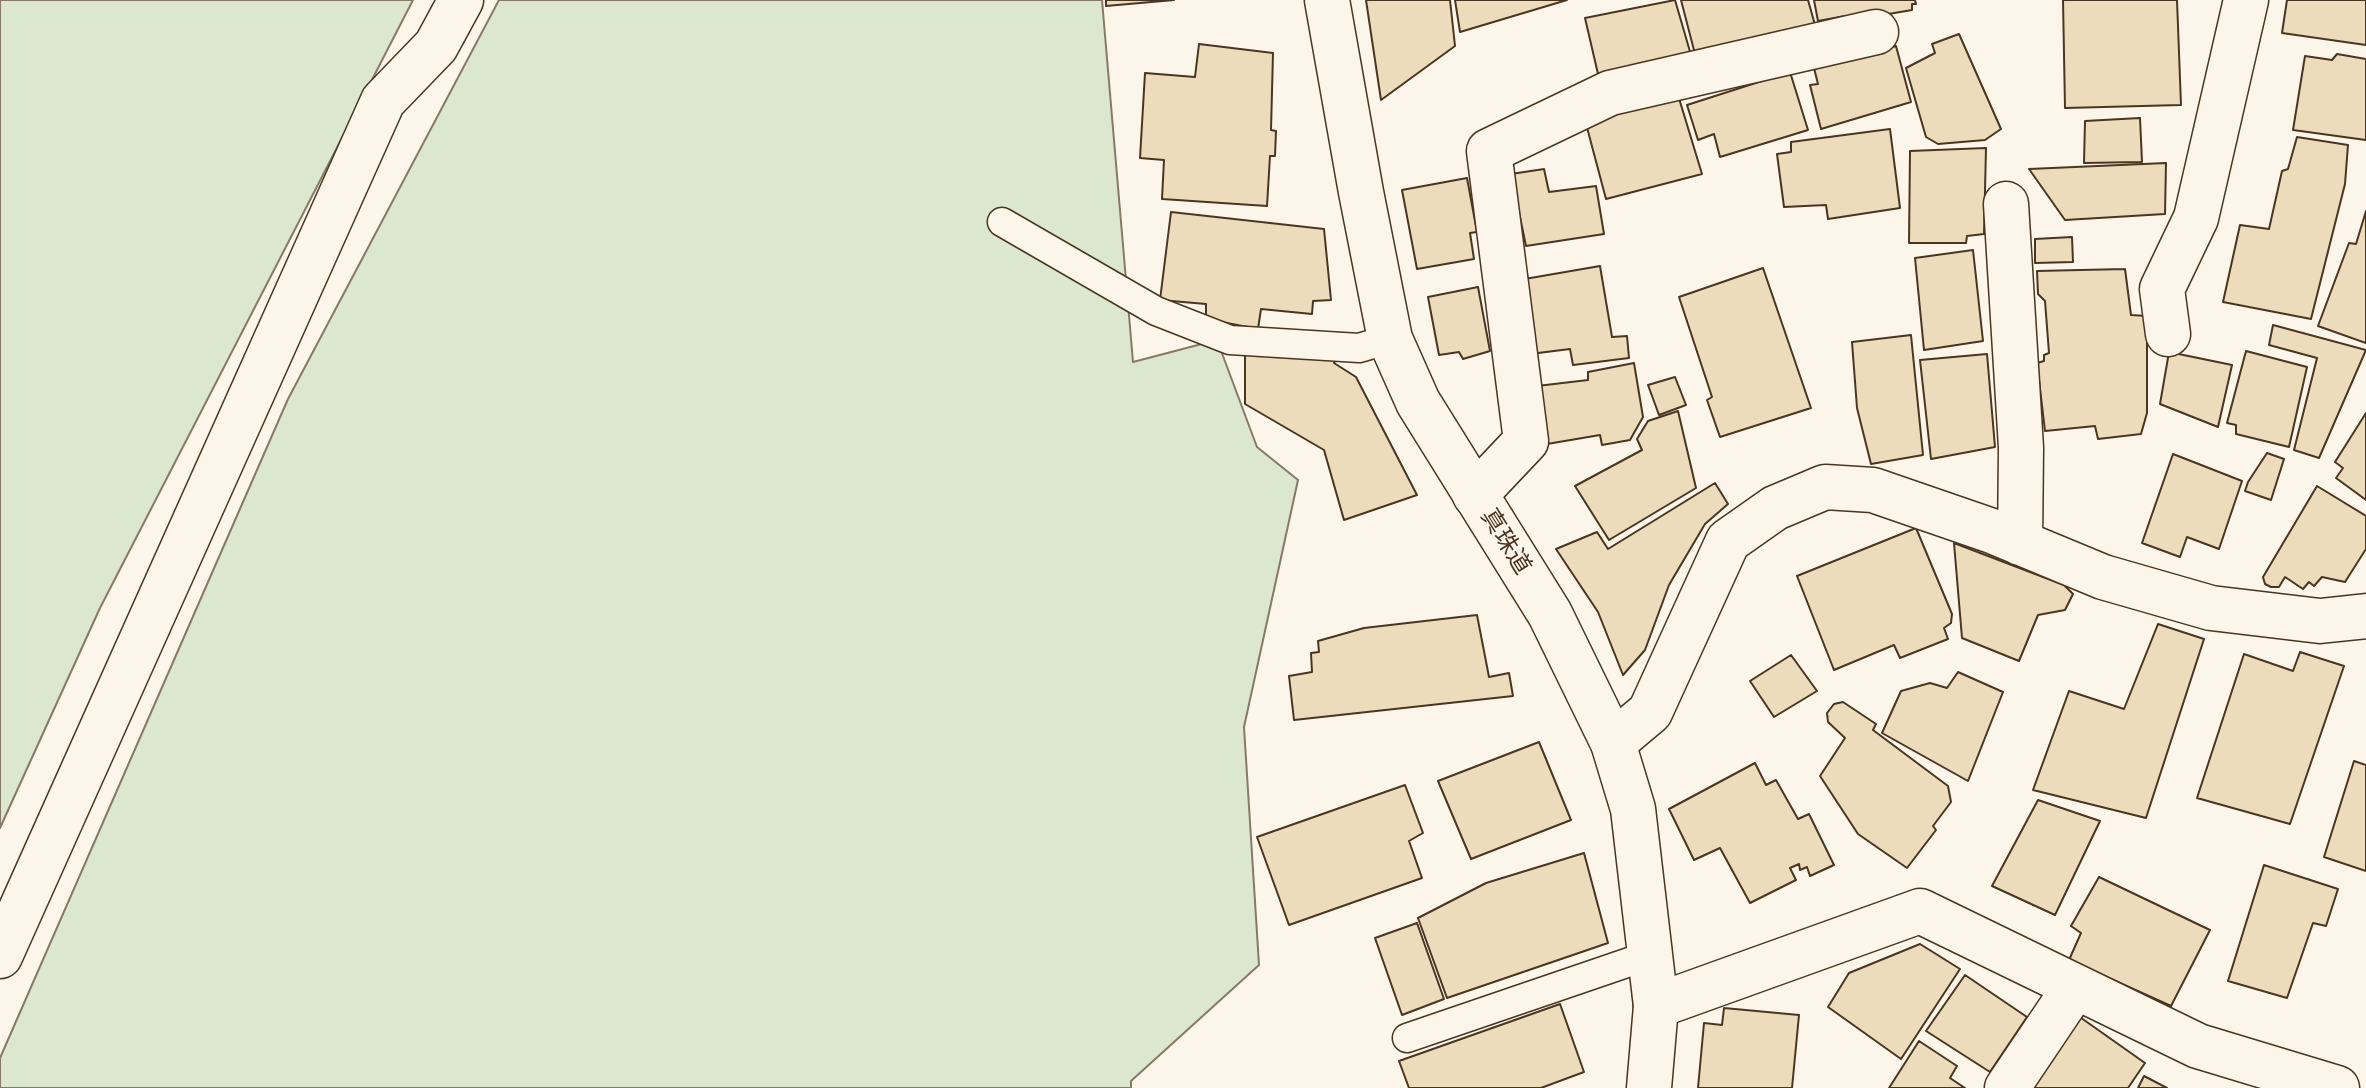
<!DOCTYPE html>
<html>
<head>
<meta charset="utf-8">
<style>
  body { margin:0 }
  canvas { display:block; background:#fbf6e9 }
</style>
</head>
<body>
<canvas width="2366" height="1088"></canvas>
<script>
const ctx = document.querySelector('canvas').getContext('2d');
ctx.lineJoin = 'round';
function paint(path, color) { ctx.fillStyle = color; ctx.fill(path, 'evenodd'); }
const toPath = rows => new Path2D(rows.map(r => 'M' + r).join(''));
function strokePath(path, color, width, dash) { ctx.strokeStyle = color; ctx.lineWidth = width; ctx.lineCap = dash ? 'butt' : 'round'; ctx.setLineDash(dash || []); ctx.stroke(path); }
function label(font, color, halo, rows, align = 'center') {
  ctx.font = font + ' "Times New Roman","Noto Sans JP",serif'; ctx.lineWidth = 6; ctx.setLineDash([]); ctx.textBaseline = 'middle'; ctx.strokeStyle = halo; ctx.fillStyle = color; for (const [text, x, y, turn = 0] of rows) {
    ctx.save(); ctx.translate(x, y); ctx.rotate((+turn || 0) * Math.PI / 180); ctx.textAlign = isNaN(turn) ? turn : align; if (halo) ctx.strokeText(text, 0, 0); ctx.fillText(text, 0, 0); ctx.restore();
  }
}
const green = toPath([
  [0,0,413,0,100,608,0,828,0,0],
  [499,0,1102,0,1133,362,1217,340,1257,447,1298,480,1244,727,1259,965,1131,1081,1131,1088,0,1088,0,1058,288,399,499,0]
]);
paint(green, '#dce7d0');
strokePath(green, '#887966', 2);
const building = toPath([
  [1106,0,1174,0,1106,6,1106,0],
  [1366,0,1450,0,1455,46,1381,100,1366,0],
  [1455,0,1567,0,1460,32,1455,0],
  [1675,0,1691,55,1598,74,1585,18,1675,0],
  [1681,0,1808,0,1815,25,1696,58,1681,0],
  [1814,0,1915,0,1916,4,1912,4,1912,10,1847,21,1845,16,1818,21,1814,0],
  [2063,0,2177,0,2181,105,2065,108,2063,0],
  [2287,0,2366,0,2366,45,2282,33,2287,0],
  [1959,34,2001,129,1985,140,1938,144,1926,137,1906,68,1935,53,1932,44,1959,34],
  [1199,44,1273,53,1271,130,1276,131,1275,156,1270,156,1267,206,1162,199,1164,160,1140,158,1145,73,1195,77,1199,44],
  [1896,46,1911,102,1821,129,1810,85,1818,84,1814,68,1896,46],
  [2337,54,2366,59,2366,140,2293,130,2305,56,2332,60,2337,54],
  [1790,72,1808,130,1720,157,1714,134,1698,140,1687,105,1790,72],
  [1678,95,1702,174,1606,199,1585,120,1678,95],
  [2140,118,2142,162,2084,163,2085,121,2140,118],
  [1890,129,1900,208,1828,219,1826,205,1784,207,1777,154,1791,152,1791,142,1890,129],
  [2297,137,2348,145,2345,184,2311,319,2223,302,2240,225,2269,229,2282,171,2288,169,2297,137],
  [1986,148,1984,234,1967,236,1966,243,1909,243,1910,151,1986,148],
  [2166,163,2165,214,2065,220,2029,169,2166,163],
  [1544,169,1549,192,1596,186,1604,234,1526,246,1511,174,1544,169],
  [1467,178,1477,232,1470,233,1474,259,1417,269,1402,190,1467,178],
  [2366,211,2366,343,2318,326,2349,243,2356,244,2366,211],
  [1171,212,1324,229,1331,300,1313,301,1312,314,1261,309,1258,329,1206,319,1206,304,1160,300,1171,212],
  [2072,237,2073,262,2035,263,2035,239,2072,237],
  [1973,250,1983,341,1924,350,1915,258,1973,250],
  [1600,266,1612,337,1627,336,1629,358,1573,365,1570,349,1530,354,1519,280,1600,266],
  [1763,268,1811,408,1720,437,1707,400,1712,397,1679,297,1763,268],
  [2125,269,2131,315,2147,316,2147,413,2141,434,2098,439,2095,426,2045,431,2037,363,2044,361,2044,355,2049,353,2045,301,2038,294,2037,271,2125,269],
  [1478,287,1490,351,1463,359,1459,352,1439,355,1428,297,1478,287],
  [2273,325,2366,350,2319,458,2294,450,2317,358,2269,345,2273,325],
  [1911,335,1923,455,1871,464,1857,408,1852,342,1911,335],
  [1245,350,1338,356,1334,363,1356,377,1417,495,1344,520,1324,450,1245,404,1245,350],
  [2246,351,2307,367,2289,447,2236,434,2236,425,2227,423,2246,351],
  [2169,352,2232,365,2218,427,2160,404,2169,352],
  [1987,354,1995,447,1931,459,1920,360,1987,354],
  [1634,363,1643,417,1630,440,1602,445,1600,435,1547,444,1537,386,1588,380,1588,372,1634,363],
  [1675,377,1686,405,1659,415,1648,385,1675,377],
  [1678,411,1696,488,1609,540,1575,486,1642,450,1637,439,1648,421,1678,411],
  [2366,413,2366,500,2336,478,2343,468,2335,462,2366,413],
  [2267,453,2284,459,2271,500,2245,491,2248,482,2267,453],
  [2173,454,2242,481,2219,549,2187,537,2180,557,2142,543,2173,454],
  [1715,483,1728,504,1705,524,1669,585,1645,650,1623,675,1598,612,1556,549,1597,532,1608,549,1715,483],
  [2317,486,2366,516,2366,549,2345,582,2322,577,2314,586,2309,582,2303,589,2285,577,2279,587,2271,587,2265,584,2263,577,2317,486],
  [1916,528,1952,614,1951,623,1944,628,1948,639,1900,658,1894,645,1834,670,1797,576,1916,528],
  [1954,543,2064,585,2073,594,2065,610,2038,615,2019,661,1962,638,1954,543],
  [1477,615,1489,677,1509,673,1513,696,1294,720,1289,676,1312,672,1311,653,1319,652,1318,641,1364,628,1477,615],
  [2158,624,2204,639,2146,818,2033,790,2069,691,2124,709,2158,624],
  [2300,652,2344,666,2290,824,2197,798,2244,654,2293,671,2300,652],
  [1791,655,1817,691,1774,717,1750,681,1791,655],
  [1958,672,2003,692,1968,781,1882,733,1901,691,1930,683,1947,688,1958,672],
  [1843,702,1876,724,1873,730,1948,786,1951,802,1933,826,1936,830,1907,868,1858,834,1820,776,1845,738,1828,722,1827,713,1834,704,1843,702],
  [1539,742,1571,820,1471,859,1438,781,1539,742],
  [2354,761,2366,765,2366,871,2324,857,2354,761],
  [1755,763,1766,785,1776,780,1798,819,1809,814,1834,865,1810,876,1807,867,1800,870,1799,864,1790,868,1796,880,1750,903,1720,848,1694,860,1669,809,1755,763],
  [1405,785,1423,833,1409,841,1422,878,1289,925,1257,837,1405,785],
  [2038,800,2100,821,2055,915,1992,886,2038,800],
  [1584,853,1608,943,1447,998,1418,918,1486,883,1584,853],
  [2264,865,2338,889,2326,926,2313,923,2287,998,2228,981,2264,865],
  [2099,877,2210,930,2171,1006,2069,960,2081,933,2071,926,2099,877],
  [1417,923,1444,999,1402,1015,1375,938,1417,923],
  [1920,944,1960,969,1901,1059,1828,1007,1849,973,1920,944],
  [1965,975,2027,1017,1990,1072,1926,1031,1965,975],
  [1560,1004,1584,1072,1541,1088,1409,1088,1399,1061,1560,1004],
  [1724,1008,1799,1015,1792,1088,1698,1088,1704,1023,1722,1025,1724,1008],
  [2077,1015,2145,1063,2128,1088,2027,1088,2077,1015],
  [1919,1041,1957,1066,1950,1078,1965,1088,1889,1088,1919,1041],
  [2144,1076,2167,1088,2138,1088,2144,1076]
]);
paint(building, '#ecdcbc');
strokePath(building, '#4a3520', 2);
const lane = toPath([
  [1002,222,1156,311,1230,340,1359,348,1390,339],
  [1407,1038,1650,955]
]);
const street = toPath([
  [2006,204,2021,448,2020,543],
  [2168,334,2162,289,2196,218,2246,0],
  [1475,495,1526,441,1489,151,1610,93,1876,32],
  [1613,743,1650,712,1728,541,1775,508,1825,487,1873,490,1992,531,2103,577,2211,608,2320,621,2366,616],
  [0,956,383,101,436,46,461,0],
  [1656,1006,1920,911,2198,1046,2337,1088],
  [2007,1088,2075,987]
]);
const secondary = toPath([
  [1327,0,1361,192,1390,339,1418,402,1550,614,1613,743,1633,809,1656,1006,1649,1088]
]);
strokePath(lane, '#4a3520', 31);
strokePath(street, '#4a3520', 47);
strokePath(secondary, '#4a3520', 47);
strokePath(lane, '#fbf6e9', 28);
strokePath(street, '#fbf6e9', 44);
strokePath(secondary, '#fbf6e9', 44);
label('24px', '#4a3520', '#fbf6e9', [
  ["真珠道",1505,542,58]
]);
</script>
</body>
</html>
